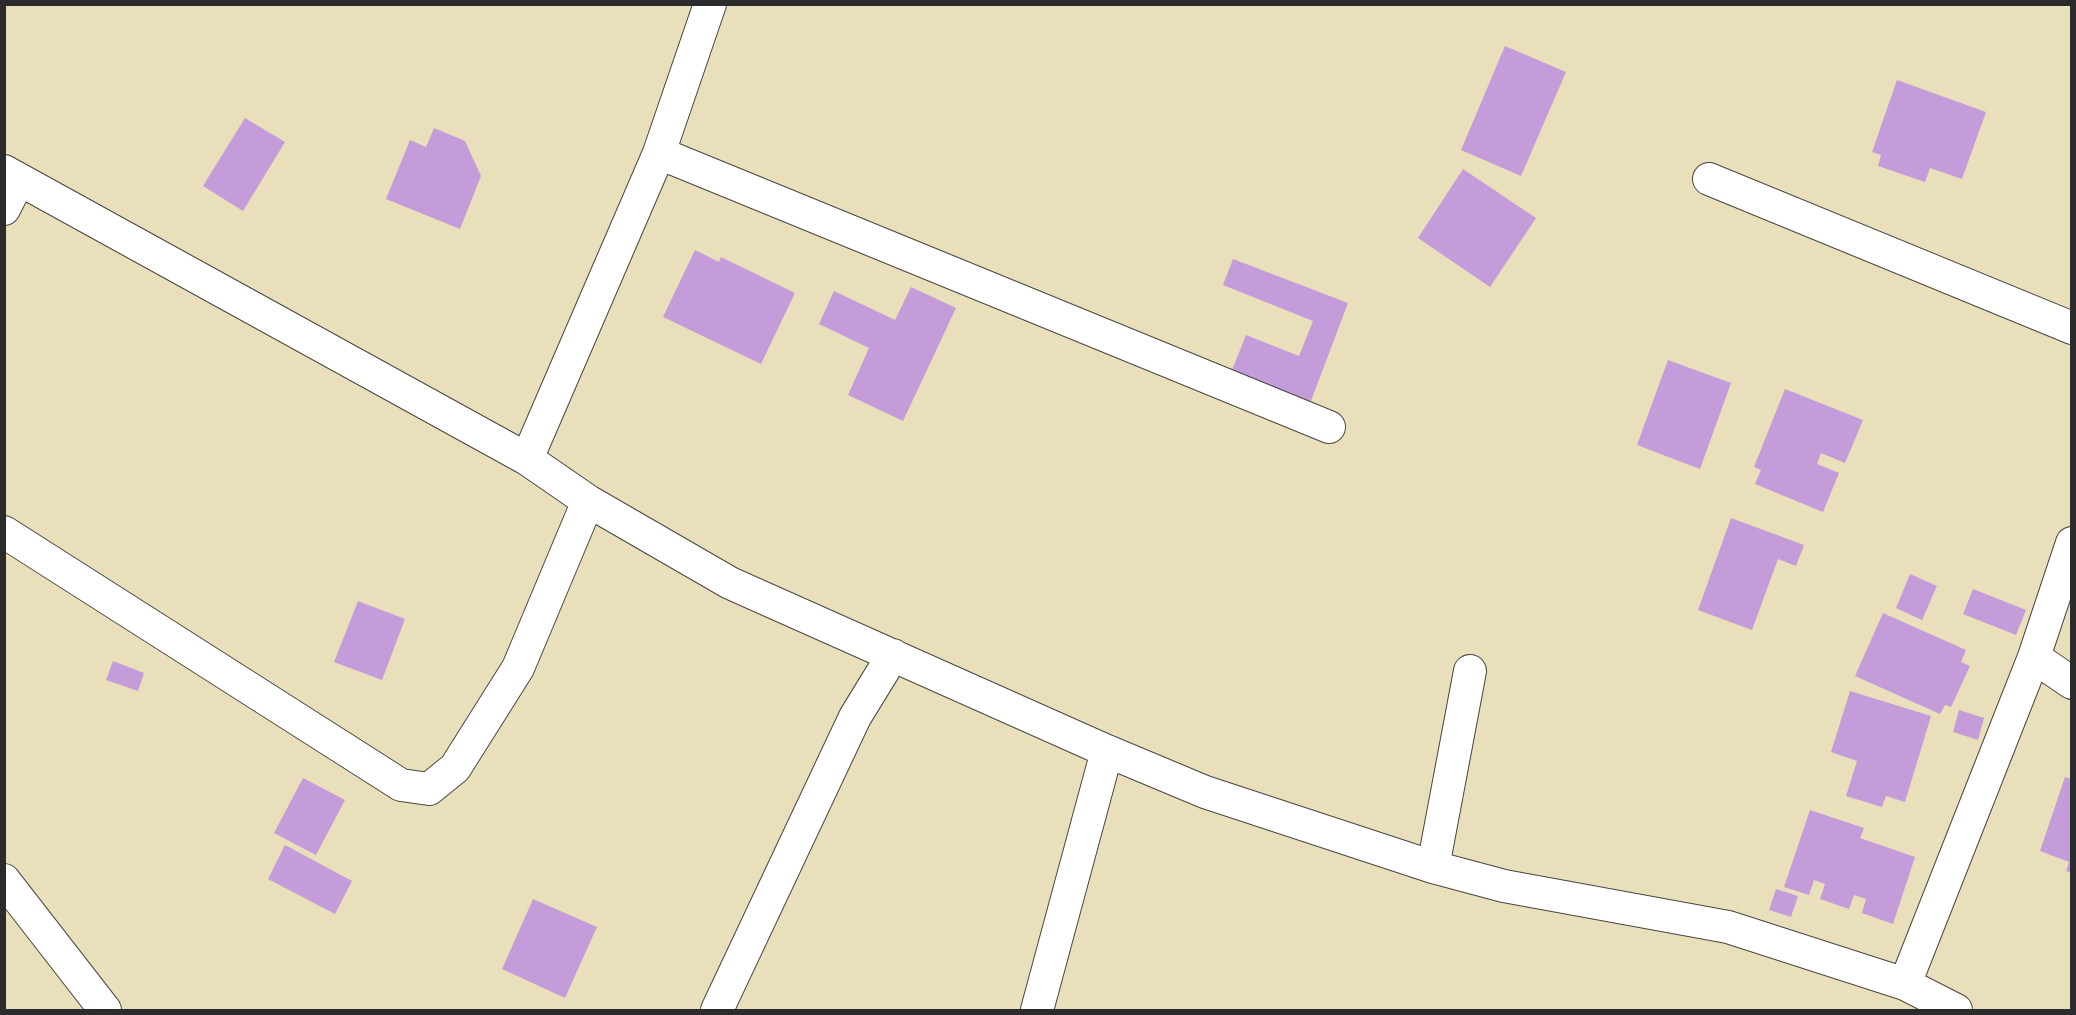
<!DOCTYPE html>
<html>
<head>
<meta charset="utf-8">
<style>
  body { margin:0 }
  #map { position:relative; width:2076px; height:1015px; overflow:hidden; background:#eadfbb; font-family:"Libre Caslon Text",serif }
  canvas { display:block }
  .frame { position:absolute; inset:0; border:6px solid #2b2b2b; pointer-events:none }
</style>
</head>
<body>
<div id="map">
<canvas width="2076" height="1015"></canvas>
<div class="frame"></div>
</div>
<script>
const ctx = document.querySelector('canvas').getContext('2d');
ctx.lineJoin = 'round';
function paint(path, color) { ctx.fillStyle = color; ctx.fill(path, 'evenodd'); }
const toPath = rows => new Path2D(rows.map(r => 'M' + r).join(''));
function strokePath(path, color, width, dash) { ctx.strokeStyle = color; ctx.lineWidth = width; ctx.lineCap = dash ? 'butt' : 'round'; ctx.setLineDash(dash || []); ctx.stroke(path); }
paint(toPath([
  [1505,46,1566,72,1521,176,1461,150],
  [1897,80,1986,112,1962,179,1930,168,1925,182,1878,166,1881,155,1872,152],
  [245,118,285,142,243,211,203,186],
  [434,128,465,141,481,176,460,229,386,199,410,140,426,147],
  [1463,169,1536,218,1490,287,1418,238],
  [695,250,719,262,721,257,795,293,761,364,663,317],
  [1233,259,1348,303,1309,406,1230,375,1246,335,1299,356,1313,321,1223,285],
  [911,287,956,308,903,421,848,395,869,348,819,324,834,291,895,320],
  [1668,360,1731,383,1700,469,1637,445],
  [1785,389,1863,420,1845,463,1821,453,1817,464,1839,473,1823,512,1755,484,1761,470,1754,467],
  [1731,518,1804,545,1796,566,1778,559,1752,630,1698,610],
  [1910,574,1937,586,1922,620,1896,608],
  [1973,589,2026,610,2016,635,1963,614],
  [358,601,405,619,382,680,334,662],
  [1883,613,1966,650,1961,662,1970,666,1951,707,1945,705,1940,714,1855,676],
  [113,661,144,673,138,691,106,680],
  [1850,691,1931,716,1905,802,1886,796,1882,807,1846,796,1857,761,1831,752],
  [1959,710,1984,718,1978,740,1953,732],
  [2065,777,2072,779,2072,873,2066,871,2069,862,2040,851],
  [303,778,345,800,316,855,274,833],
  [1810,810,1864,828,1860,838,1915,857,1893,924,1862,913,1866,899,1854,895,1849,909,1820,899,1825,884,1814,880,1809,895,1784,887],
  [285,845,352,881,335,914,268,879],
  [1776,889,1798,896,1791,917,1769,910],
  [533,899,597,927,565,998,502,969]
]), '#c39cd9');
const minor = toPath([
  [659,153,1329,427],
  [4,171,527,459,588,501,730,583,1107,751,1205,792,1433,867,1504,886,1728,927,1905,984,1956,1010],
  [1709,179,2072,328],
  [4,209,19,180],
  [527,459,659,153,710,4],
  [4,532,401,785,429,789,455,768,518,668,588,501],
  [2034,657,2072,683],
  [1433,867,1470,671],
  [4,880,105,1010],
  [1905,984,2034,657,2072,543],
  [717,1010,855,717,893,655],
  [1037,1010,1107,751]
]);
strokePath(minor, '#484641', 34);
strokePath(minor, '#fff', 32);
</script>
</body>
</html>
